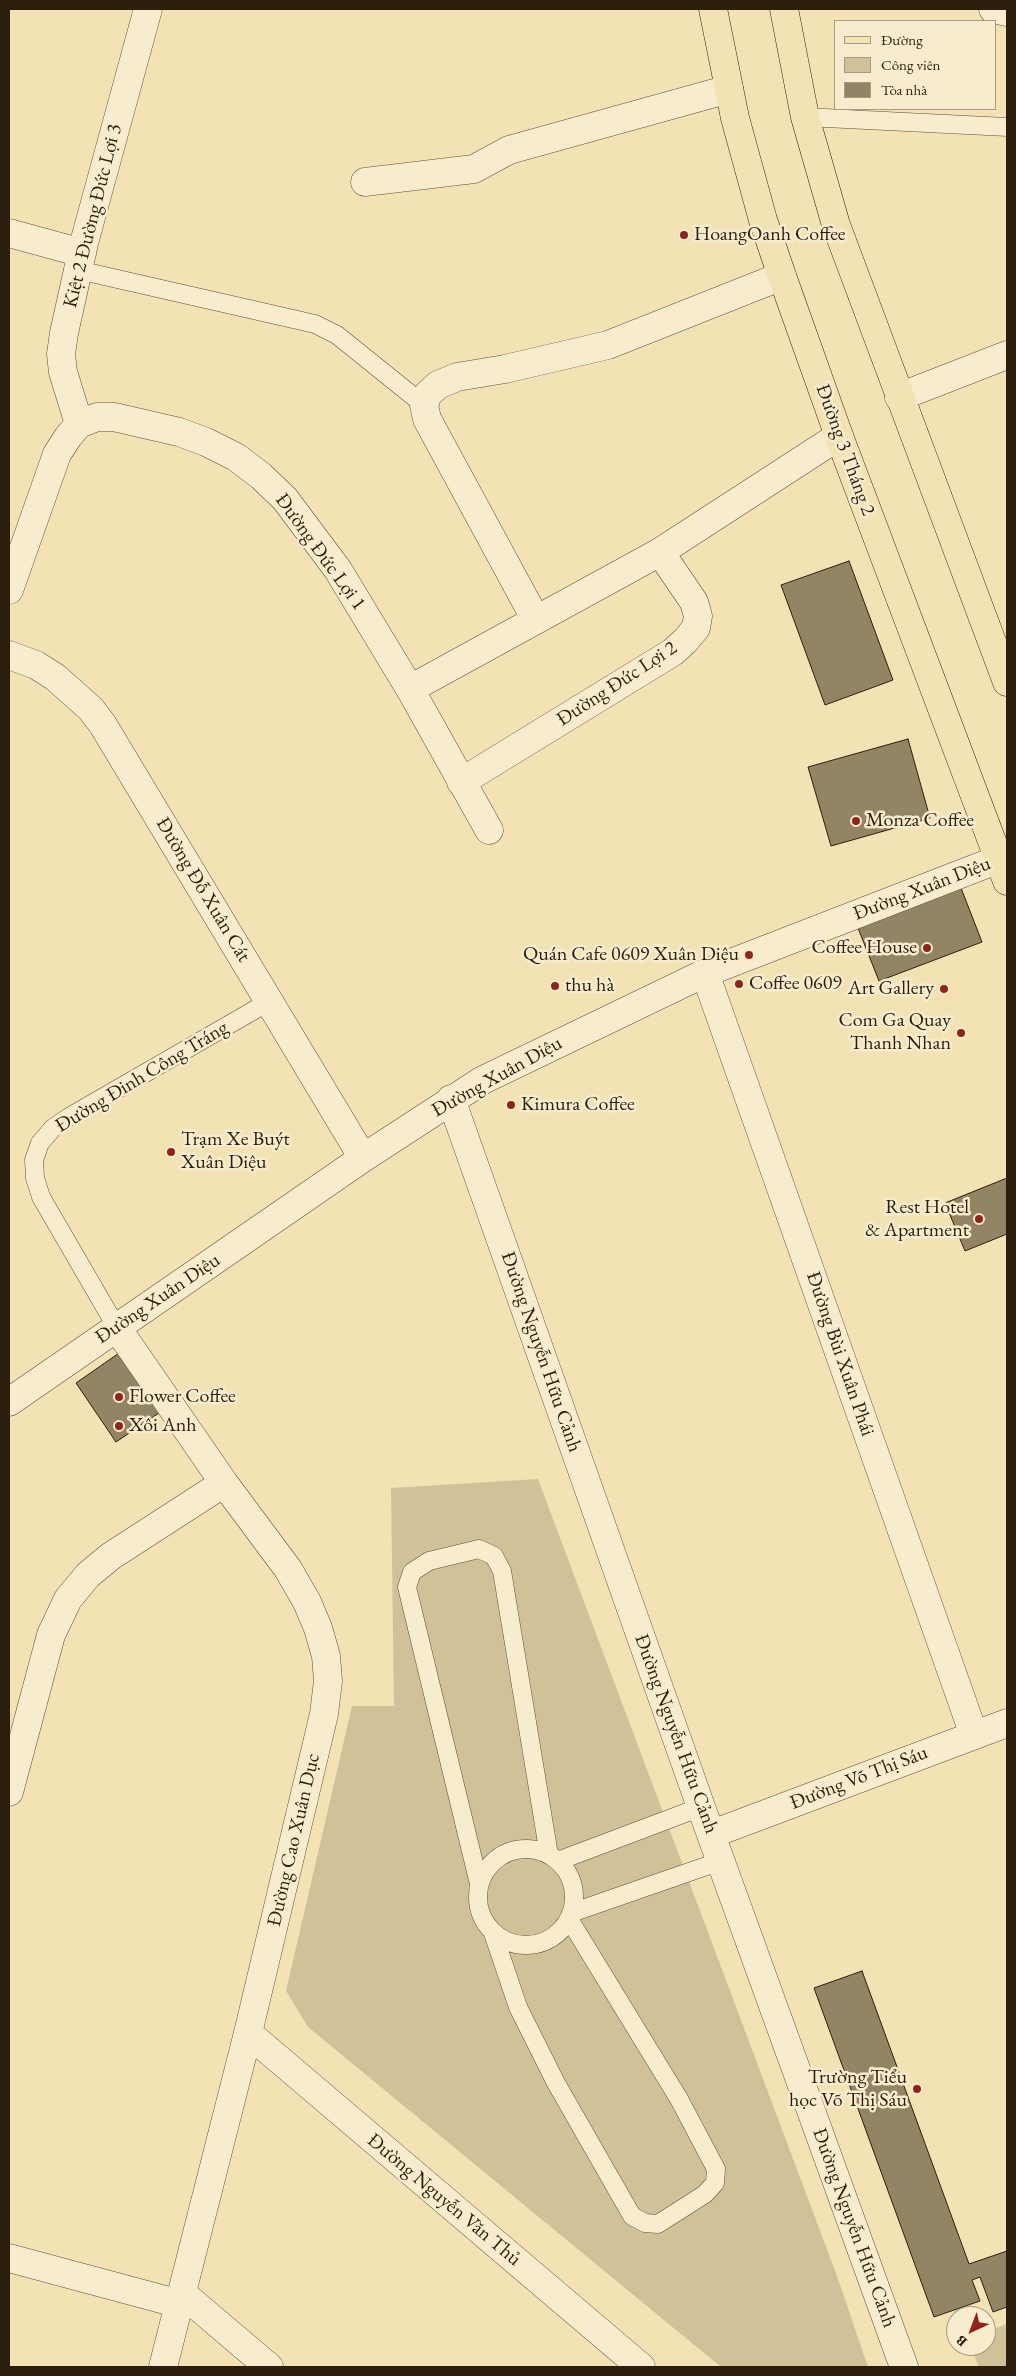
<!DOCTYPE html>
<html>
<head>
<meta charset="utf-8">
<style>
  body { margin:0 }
  #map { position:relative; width:1016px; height:2376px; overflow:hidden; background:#f3e2b4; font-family:"EB Garamond",serif }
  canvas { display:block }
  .frame { position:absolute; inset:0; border:10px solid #2c1e0d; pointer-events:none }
  .legend { position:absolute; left:834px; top:20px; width:162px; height:90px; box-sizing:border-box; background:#f7ecce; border:1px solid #a69a81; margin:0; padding:6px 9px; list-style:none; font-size:15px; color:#2c1e0d }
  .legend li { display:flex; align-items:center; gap:10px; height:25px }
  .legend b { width:25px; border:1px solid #a69a81 }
  .north { position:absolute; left:946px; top:2306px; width:50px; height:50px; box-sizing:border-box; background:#f7ecce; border:1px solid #a69a81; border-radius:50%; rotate:223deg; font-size:14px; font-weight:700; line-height:20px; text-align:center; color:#2c1e0d }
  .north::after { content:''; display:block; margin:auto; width:18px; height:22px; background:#8f2418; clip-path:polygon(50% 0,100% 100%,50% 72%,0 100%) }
</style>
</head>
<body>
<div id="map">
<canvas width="1016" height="2376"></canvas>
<div class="frame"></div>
<ul class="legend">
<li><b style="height:6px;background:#f3e2b4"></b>Đường</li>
<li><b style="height:14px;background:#d1c198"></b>Công viên</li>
<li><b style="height:14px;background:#938464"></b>Tòa nhà</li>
</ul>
<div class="north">B</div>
</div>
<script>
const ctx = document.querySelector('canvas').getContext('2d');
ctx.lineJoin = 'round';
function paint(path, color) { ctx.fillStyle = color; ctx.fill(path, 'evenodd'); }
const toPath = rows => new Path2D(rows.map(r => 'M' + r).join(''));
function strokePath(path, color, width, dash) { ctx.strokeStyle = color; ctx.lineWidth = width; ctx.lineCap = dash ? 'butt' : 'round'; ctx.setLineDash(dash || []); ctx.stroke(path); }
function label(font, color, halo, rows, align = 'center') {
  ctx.font = font + ' "EB Garamond",serif'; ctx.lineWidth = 5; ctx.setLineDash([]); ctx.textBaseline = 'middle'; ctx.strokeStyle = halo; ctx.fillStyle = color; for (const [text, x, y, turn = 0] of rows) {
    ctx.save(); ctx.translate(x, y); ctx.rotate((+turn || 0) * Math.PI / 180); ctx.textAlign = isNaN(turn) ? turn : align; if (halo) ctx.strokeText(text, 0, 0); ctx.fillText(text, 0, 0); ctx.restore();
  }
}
paint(toPath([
  [538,1479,837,2276,868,2367,721,2367,308,2027,286,1991,352,1706,394,1706,391,1488],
  [1007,2324,1007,2367,979,2367,970,2346,986,2346,986,2332]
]), '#d1c198');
const building = toPath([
  [849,561,893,680,825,705,781,585,849,561],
  [908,739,930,818,831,846,808,767,908,739],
  [961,888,982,942,879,981,858,928,961,888],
  [1007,1178,1007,1234,965,1251,945,1203,1007,1178],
  [122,1351,162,1411,116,1442,76,1383,122,1351],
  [862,1971,969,2264,1007,2251,1007,2307,993,2312,980,2277,972,2280,980,2301,934,2317,814,1988,862,1971]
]);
paint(building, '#938464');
strokePath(building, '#2c1e0d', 1);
const lane = toPath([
  [805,117,1007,127],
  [78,270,315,324,337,335,424,405],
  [117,1328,41,1197,35,1178,34,1160,40,1143,53,1128,69,1117,270,1001],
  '478 1897a48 48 0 1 1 96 0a48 48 0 1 1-96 0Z',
  [558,1861,701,1807],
  [479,1884,407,1587,412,1572,429,1561,479,1549,494,1556,502,1571,549,1855],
  [571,1913,721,1861],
  [493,1933,518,2007,556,2083,632,2216,645,2223,658,2224,705,2194,715,2183,716,2169,679,2099,569,1919]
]);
const street = toPath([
  [993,9,1007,12],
  [365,182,474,169,509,150,729,89],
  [9,233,82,253],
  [899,397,1007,355],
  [79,424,63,372,61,354,64,333,84,243,148,9],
  [9,590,57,454,68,437,79,424,97,417,114,417,179,432,206,442,236,457,261,476,285,499,338,570,410,689,489,830],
  [536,620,427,419,424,405,428,394,438,385,457,377,505,369,608,345,782,276],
  [9,655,36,665,55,677,91,709,103,725,363,1158],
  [410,689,660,552,839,436],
  [461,782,673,652,685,641,696,628,698,616,694,602,660,552],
  [705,973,974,1735],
  [451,1099,701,1807,904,2367],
  [117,1328,224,1483,288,1569,307,1602,318,1628,326,1656,328,1681,324,1714,248,2033,163,2367],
  [9,1402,363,1158,483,1080,705,973,1007,856],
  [9,1792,51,1635,68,1599,88,1575,111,1556,224,1483],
  [712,1834,1007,1723],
  [248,2033,641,2367],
  [9,2258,180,2304],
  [183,2294,269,2367]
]);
const primary = toPath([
  [713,9,735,118,763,220,782,276,839,436,1007,881],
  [784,9,805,117,836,225,1007,682]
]);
strokePath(lane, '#5e4f37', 19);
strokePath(street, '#5e4f37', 29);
strokePath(primary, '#2c1e0d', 29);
strokePath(lane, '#f7ecce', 18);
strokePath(street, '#f7ecce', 28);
strokePath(primary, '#f3e2b4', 28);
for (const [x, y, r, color] of [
  [684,235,5,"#8f2418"],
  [856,821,5,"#8f2418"],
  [927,948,5,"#8f2418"],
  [749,955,5,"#8f2418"],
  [739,984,5,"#8f2418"],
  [555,986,5,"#8f2418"],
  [944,989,5,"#8f2418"],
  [961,1033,5,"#8f2418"],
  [511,1105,5,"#8f2418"],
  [171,1152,5,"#8f2418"],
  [979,1219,5,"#8f2418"],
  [119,1397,5,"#8f2418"],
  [119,1426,5,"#8f2418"],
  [917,2089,5,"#8f2418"]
]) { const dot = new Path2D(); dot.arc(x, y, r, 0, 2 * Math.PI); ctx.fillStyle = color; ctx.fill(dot); strokePath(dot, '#f7ecce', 2); }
label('20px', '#2c1e0d', '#f7ecce', [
  ["Kiệt 2 Đường Đức Lợi 3",93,216,-76],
  ["Đường 3 Tháng 2",845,450,70],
  ["Đường Đức Lợi 1",320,552,54],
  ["Đường Đức Lợi 2",617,684,-33],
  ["Đường Xuân Diệu",922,889,-21],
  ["Đường Đỗ Xuân Cát",203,890,59],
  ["Đường Đinh Công Tráng",142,1077,-31],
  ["Đường Xuân Diệu",497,1077,-29],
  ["Đường Xuân Diệu",158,1299,-34],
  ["Đường Nguyễn Hữu Cảnh",541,1352,71],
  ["Đường Bùi Xuân Phái",840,1354,71],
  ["Đường Nguyễn Hữu Cảnh",676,1734,70],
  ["Đường Võ Thị Sáu",859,1778,-21],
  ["Đường Cao Xuân Dục",294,1840,-77],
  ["Đường Nguyễn Văn Thủ",444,2200,40],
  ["Đường Nguyễn Hữu Cảnh",854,2228,70]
]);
label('20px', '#2c1e0d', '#f7ecce', [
  ["HoangOanh Coffee",694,235],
  ["Monza Coffee",866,821],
  ["Coffee House",917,948,"right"],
  ["Quán Cafe 0609 Xuân Diệu",739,955,"right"],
  ["Coffee 0609",749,984],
  ["thu hà",565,986],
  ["Art Gallery",934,989,"right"],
  ["Com Ga Quay",951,1021,"right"],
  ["Thanh Nhan",951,1044,"right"],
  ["Kimura Coffee",521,1105],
  ["Trạm Xe Buýt",181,1140],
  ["Xuân Diệu",181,1163],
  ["Rest Hotel",969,1208,"right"],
  ["& Apartment",969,1231,"right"],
  ["Flower Coffee",129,1397],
  ["Xôi Anh",129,1426],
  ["Trường Tiểu",907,2078,"right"],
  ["học Võ Thị Sáu",907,2101,"right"]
], 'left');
</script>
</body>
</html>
